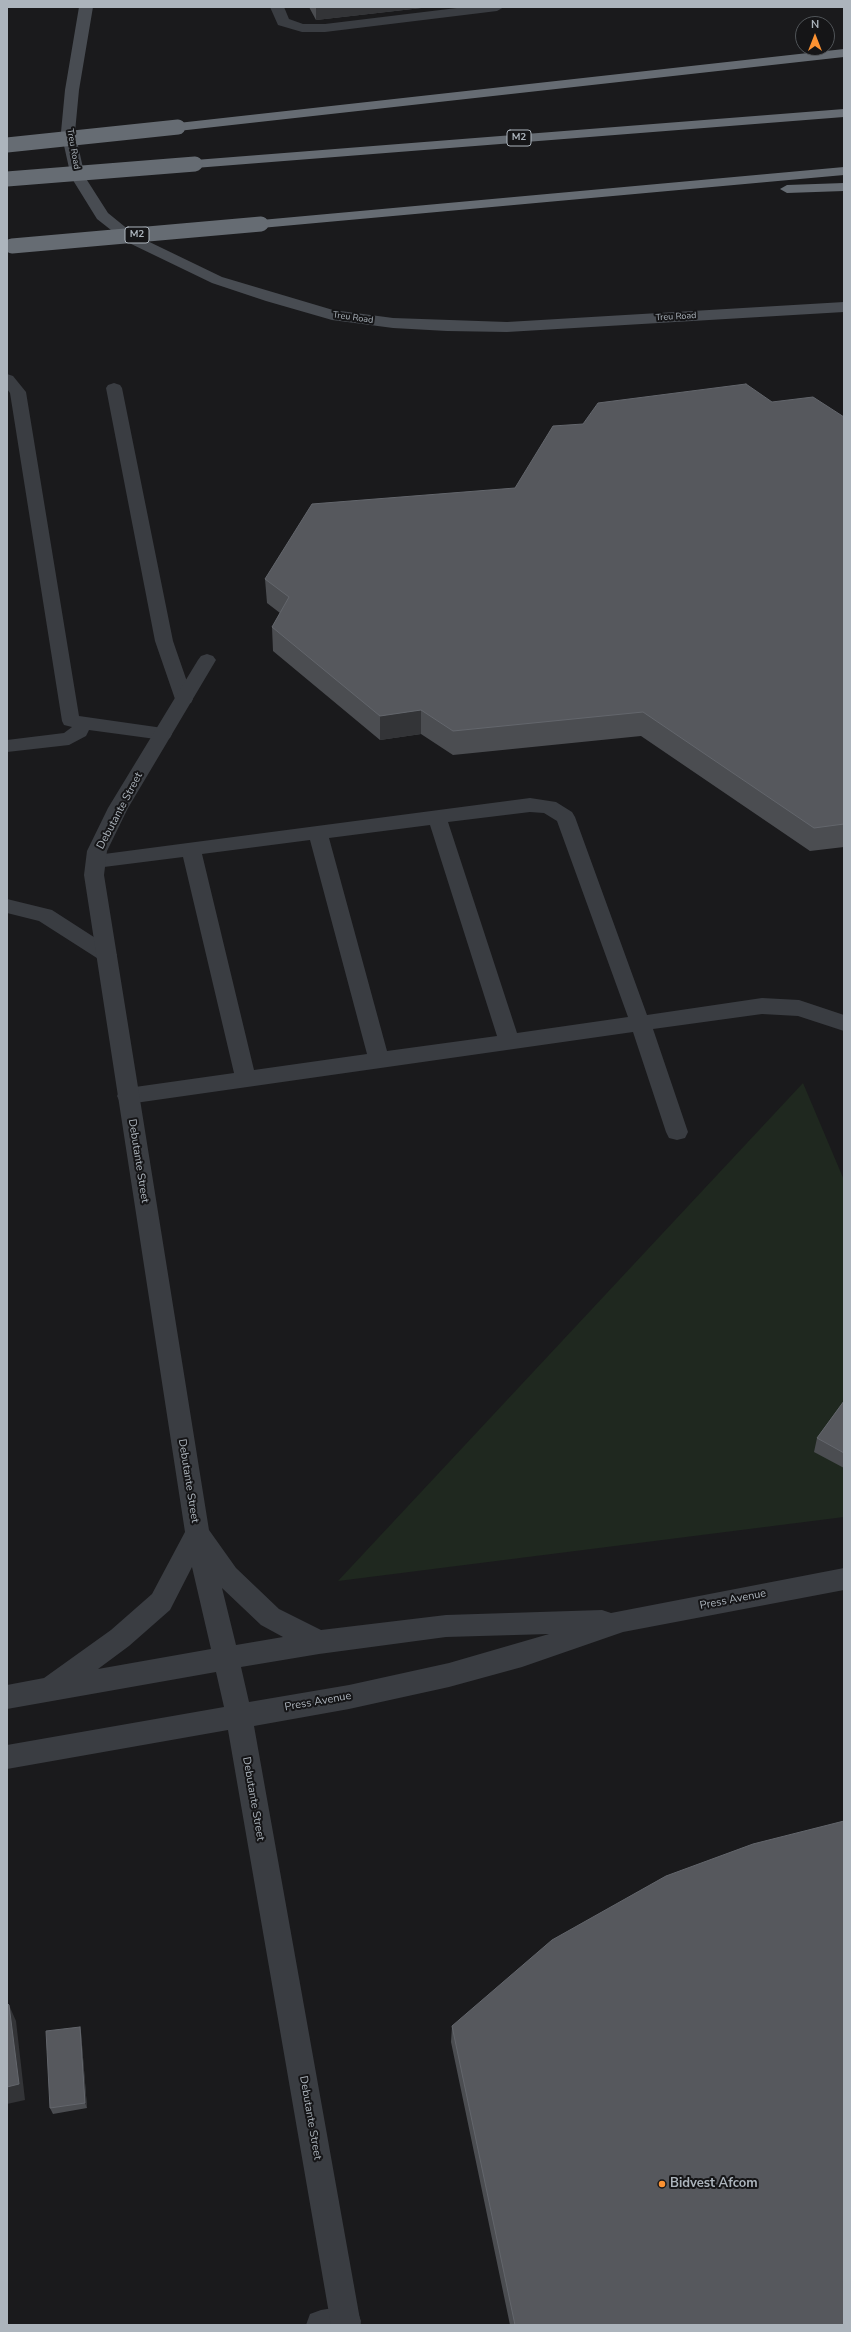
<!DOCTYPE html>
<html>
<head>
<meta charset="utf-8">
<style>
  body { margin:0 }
  #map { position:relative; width:851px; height:2332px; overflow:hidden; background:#1a1a1c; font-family:"Nunito Sans",sans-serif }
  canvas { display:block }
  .frame { position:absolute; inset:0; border:8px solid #acb4bc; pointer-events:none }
  .north { position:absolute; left:795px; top:16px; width:40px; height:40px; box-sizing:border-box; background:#151517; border:1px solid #515559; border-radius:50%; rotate:0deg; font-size:11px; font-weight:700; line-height:16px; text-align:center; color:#acb4bc }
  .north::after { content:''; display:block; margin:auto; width:14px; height:18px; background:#fc9232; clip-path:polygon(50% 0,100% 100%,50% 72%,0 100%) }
</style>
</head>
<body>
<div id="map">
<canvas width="851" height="2332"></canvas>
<div class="frame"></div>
<div class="north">N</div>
</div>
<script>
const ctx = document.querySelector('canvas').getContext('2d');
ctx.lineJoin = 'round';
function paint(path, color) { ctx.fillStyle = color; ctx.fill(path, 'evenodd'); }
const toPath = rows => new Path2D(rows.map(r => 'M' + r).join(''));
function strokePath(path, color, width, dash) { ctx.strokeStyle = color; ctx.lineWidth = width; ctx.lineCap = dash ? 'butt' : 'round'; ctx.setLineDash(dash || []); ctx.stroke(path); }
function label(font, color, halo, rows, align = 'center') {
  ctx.font = font + ' "Nunito Sans",sans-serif'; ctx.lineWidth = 4; ctx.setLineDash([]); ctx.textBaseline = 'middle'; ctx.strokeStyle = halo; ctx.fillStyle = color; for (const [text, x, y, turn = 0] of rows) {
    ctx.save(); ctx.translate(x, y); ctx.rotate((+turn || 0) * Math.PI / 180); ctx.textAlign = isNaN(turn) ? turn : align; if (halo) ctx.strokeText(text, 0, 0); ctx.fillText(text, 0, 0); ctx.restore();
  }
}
paint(toPath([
  [803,1083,844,1180,844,1517,338,1581]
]), '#1f281f');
paint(toPath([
  [270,7,284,7,289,19,303,24,325,24,465,7,504,7,497,11,325,32,302,32,278,25,270,7],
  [7,374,13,376,26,392,79,716,163,728,170,730,172,734,170,738,163,740,89,730,86,736,69,745,7,752,7,740,64,733,72,727,64,725,62,721,10,393,7,389,7,374],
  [114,383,120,385,122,388,173,641,193,699,191,703,184,705,177,703,175,699,155,641,106,388,108,385,114,383],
  [530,798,556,802,572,812,575,817,647,1015,762,998,799,1000,844,1015,844,1031,798,1016,762,1014,653,1029,688,1132,685,1138,677,1140,669,1138,666,1132,633,1032,128,1104,120,1102,117,1096,120,1090,128,1088,234,1073,183,857,96,868,89,866,86,861,89,856,530,798],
  [530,812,544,813,557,821,628,1017,517,1033,448,822,530,812],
  [430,825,497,1036,387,1051,329,838,430,825],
  [310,840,367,1054,254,1070,202,854,310,840],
  [7,899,52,910,114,950,117,955,114,960,107,962,100,960,39,921,7,913,7,899],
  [346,2306,357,2310,361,2321,360,2325,306,2325,310,2314,321,2310,346,2306]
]), '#3a3d42');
paint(toPath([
  [207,654,213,656,216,660,128,808,107,851,104,875,209,1530,236,1568,279,1609,321,1630,446,1615,602,1610,611,1613,844,1568,844,1590,623,1632,522,1667,449,1687,349,1709,254,1726,361,2325,331,2325,228,1730,7,1769,7,1745,224,1707,216,1672,7,1709,7,1685,44,1678,111,1630,152,1594,185,1532,84,875,87,851,108,808,198,660,201,656,207,654],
  [192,1567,211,1649,98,1669,129,1646,170,1610,192,1567],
  [222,1588,261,1625,283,1637,236,1645,222,1588],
  [549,1634,449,1663,349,1685,249,1702,241,1667,319,1654,446,1637,549,1634]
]), '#3a3d42');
paint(toPath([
  [79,7,93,7,79,90,75,132,85,177,108,213,135,235,222,277,333,310,393,318,507,322,844,302,844,312,507,332,447,331,393,328,332,320,266,301,212,283,125,241,97,219,71,177,61,132,65,90,79,7]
]), '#484c52');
paint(toPath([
  [844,49,844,57,178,131,171,127,178,123,844,49],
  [844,109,844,117,195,168,188,164,195,160,844,109],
  [844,167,844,175,261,228,254,224,261,220,844,167],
  [844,183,844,191,787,193,780,189,787,185,844,183]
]), '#666c73');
strokePath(toPath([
  [7,145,178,127],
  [7,179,195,164],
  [12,246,261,224]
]), '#666c73', 15);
paint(toPath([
  [309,7,430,7,316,20],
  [772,402,844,417,844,847,810,851,641,736,453,755,421,734,380,740,273,651,272,627,280,613,267,603,265,579,515,488,583,424],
  [844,1401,844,1468,814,1452,817,1438],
  [452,2026,844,2325,510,2325,451,2042],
  [80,2027,81,2032,87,2108,53,2114,50,2108]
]), '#4b4d51');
paint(toPath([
  [316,7,430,7,316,20],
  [421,710,421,734,380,740,380,716],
  [9,2005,16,2021,25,2100,7,2104],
  [80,2027,81,2032,87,2108,85,2103]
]), '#333437');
const building = toPath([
  [746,384,772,402,813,397,844,417,844,824,814,828,643,712,453,731,421,710,380,716,272,627,289,597,265,579,312,504,515,488,553,426,583,424,598,403,746,384],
  [844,1401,844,1453,817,1438,844,1401],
  [844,1821,844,2325,515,2325,452,2026,552,1940,666,1876,753,1844,844,1821],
  [7,2003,9,2005,19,2084,7,2087,7,2003],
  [80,2027,85,2103,50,2108,46,2031,80,2027]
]);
paint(building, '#56585d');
strokePath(building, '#63666c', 1);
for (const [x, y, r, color] of [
  [662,2184,4,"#fc9232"]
]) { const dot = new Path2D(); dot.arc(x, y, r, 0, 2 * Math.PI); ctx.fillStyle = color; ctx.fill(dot); strokePath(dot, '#151517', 1.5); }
label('9px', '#acb4bc', '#151517', [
  ["Treu Road",73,149,80],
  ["Treu Road",676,317,-3],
  ["Treu Road",353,318,8]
]);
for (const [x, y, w] of [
  [519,138,24],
  [137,235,24]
]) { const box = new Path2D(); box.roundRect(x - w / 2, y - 8, w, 16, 3); ctx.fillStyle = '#151517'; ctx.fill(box); strokePath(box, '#acb4bc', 1); }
label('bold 10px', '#acb4bc', null, [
  ["M2",519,138],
  ["M2",137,235]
]);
label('11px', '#acb4bc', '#151517', [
  ["Debutante Street",120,811,-62],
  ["Debutante Street",138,1161,81],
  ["Debutante Street",188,1481,81],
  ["Press Avenue",733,1600,-11],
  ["Press Avenue",318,1702,-10],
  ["Debutante Street",253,1799,80],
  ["Debutante Street",310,2118,80]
]);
label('bold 13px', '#acb4bc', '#151517', [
  ["Bidvest Afcom",670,2184]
], 'left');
</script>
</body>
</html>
